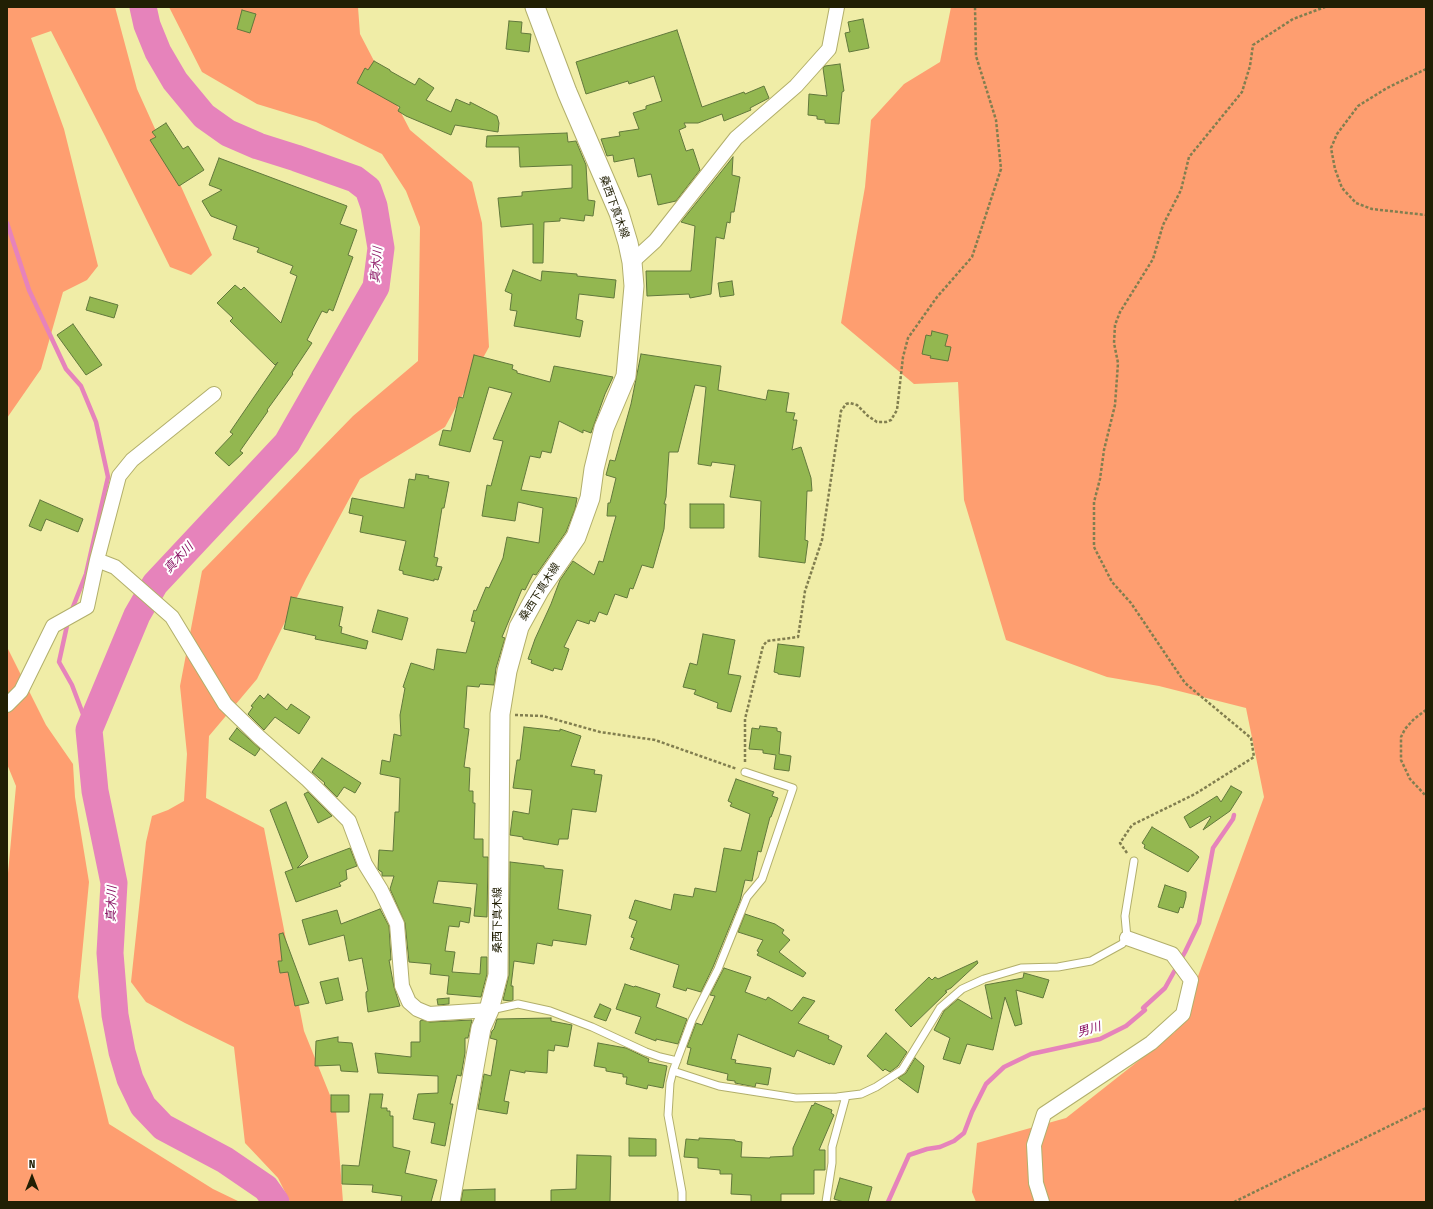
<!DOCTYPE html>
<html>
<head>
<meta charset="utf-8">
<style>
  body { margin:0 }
  #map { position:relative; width:1433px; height:1209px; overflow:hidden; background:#f0eda7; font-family:"Fira Sans Condensed",sans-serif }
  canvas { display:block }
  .frame { position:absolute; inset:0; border:8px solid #211f04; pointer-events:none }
  .north { position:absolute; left:12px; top:1157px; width:40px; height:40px; -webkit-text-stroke:3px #fff; paint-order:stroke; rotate:0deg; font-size:11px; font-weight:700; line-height:16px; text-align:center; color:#211f04 }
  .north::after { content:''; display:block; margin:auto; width:14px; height:18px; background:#211f04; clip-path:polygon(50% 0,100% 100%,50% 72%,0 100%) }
</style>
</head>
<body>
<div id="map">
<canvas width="1433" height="1209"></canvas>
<div class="frame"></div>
<div class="north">N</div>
</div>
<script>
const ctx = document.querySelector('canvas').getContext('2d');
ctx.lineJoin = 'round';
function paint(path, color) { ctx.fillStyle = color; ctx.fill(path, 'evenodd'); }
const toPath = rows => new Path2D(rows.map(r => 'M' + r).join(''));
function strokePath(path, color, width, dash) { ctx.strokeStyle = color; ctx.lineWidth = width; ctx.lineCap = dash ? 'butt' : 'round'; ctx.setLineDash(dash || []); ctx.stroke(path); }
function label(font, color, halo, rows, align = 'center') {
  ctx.font = font + ' "Fira Sans Condensed","Noto Sans JP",sans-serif'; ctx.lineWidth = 4; ctx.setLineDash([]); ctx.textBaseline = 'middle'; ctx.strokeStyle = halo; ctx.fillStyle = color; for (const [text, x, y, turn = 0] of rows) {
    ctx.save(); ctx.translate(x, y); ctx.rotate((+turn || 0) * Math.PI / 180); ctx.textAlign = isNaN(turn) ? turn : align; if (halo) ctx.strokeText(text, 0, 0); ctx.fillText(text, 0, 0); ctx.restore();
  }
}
paint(toPath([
  [7,7,115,7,137,89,212,255,191,275,170,267,105,136,51,31,31,38,64,129,98,266,87,280,63,292,41,369,7,418],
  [169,7,358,7,360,34,410,130,472,182,482,223,489,347,445,427,360,479,306,579,257,679,209,736,206,798,264,828,304,1031,336,1110,343,1202,290,1202,278,1178,245,1143,234,1047,185,1023,146,1002,131,982,146,842,152,816,168,810,184,801,187,754,180,686,202,571,353,416,418,361,420,227,406,191,382,154,316,122,257,104,202,72],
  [951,7,1426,7,1426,1202,976,1202,972,1192,977,1143,1066,1118,1175,1032,1197,979,1264,797,1246,708,1159,686,1107,677,1006,640,964,500,958,382,914,384,841,323,865,187,871,120,904,84,940,62],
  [7,647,46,725,73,764,75,797,89,882,78,997,109,1124,213,1189,240,1202,7,1202,7,884,16,786,7,764]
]), '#fe9e70');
strokePath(toPath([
  [7,223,29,290,66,369,81,386,96,422,108,477,86,574,71,612],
  [68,621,59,662,72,685,89,730],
  [888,1202,909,1155,927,1149,940,1147,954,1141,964,1133,972,1112,986,1084,1004,1067,1031,1054,1100,1039,1126,1026,1145,1010,1143,1008,1165,988,1185,952,1199,923,1213,848,1233,819,1234,815]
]), '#e683bb', 4.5);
strokePath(toPath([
  [143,7,147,25,158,52,175,81,204,116,228,133,258,146,296,158,355,179,368,189,374,206,381,248,376,287,287,443,155,584,137,615,89,730,95,791,114,883,110,953,115,1015,122,1052,130,1079,143,1106,163,1127,225,1160,266,1188,276,1202]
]), '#e683bb', 27);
const building = toPath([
  [242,10,256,14,250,33,237,29,242,10],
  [863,19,869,48,849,52,845,33,850,32,848,22,863,19],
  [509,21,522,22,521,33,531,34,529,52,506,49,509,21],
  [677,30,702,107,744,92,745,94,764,86,769,98,750,108,751,110,724,121,722,114,698,123,684,123,686,127,679,130,686,151,693,149,700,170,676,201,658,205,651,174,638,177,634,158,614,162,613,155,607,156,601,139,620,136,619,132,639,129,633,113,646,109,646,106,662,101,654,76,629,84,628,81,586,94,576,62,677,30],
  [374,61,390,70,390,71,415,85,419,78,434,88,426,100,451,112,456,99,470,105,470,102,497,116,499,123,498,132,455,125,451,135,406,116,398,111,400,107,357,83,365,68,368,70,374,61],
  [840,64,844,91,842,92,839,124,825,123,825,120,817,119,817,116,808,115,809,94,827,96,823,68,825,66,840,64],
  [166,123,183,149,188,146,204,170,179,186,150,140,156,137,152,132,166,123],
  [567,133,568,142,576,141,586,165,588,200,595,201,593,216,585,215,584,221,560,218,560,221,544,222,543,263,533,263,533,224,501,227,498,198,522,196,522,192,572,188,572,165,520,167,519,147,486,147,487,136,567,133],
  [733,157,732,175,740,177,734,212,731,212,730,223,727,222,724,239,716,237,711,294,690,298,689,294,647,296,646,271,691,271,695,226,681,222,733,157],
  [219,158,347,206,340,224,357,230,348,255,353,257,333,311,329,309,327,313,322,311,307,340,312,343,292,373,293,374,267,410,268,411,240,451,243,453,229,466,215,453,233,434,230,432,278,362,275,365,230,321,233,318,217,303,235,285,241,290,244,287,281,323,297,276,290,273,293,266,257,252,259,248,233,239,237,226,211,216,202,201,222,190,209,185,219,158],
  [513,270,541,281,542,271,577,274,577,276,616,280,614,298,579,294,576,319,583,321,580,337,514,326,517,311,510,310,512,294,505,291,513,270],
  [732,281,734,295,720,297,718,283,732,281],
  [90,297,118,305,114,318,86,310,90,297],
  [73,324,102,365,86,375,57,335,73,324],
  [932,331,948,335,945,346,951,347,948,361,930,358,931,356,922,354,926,335,931,336,932,331],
  [641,354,721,366,718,390,766,400,768,390,789,393,786,412,795,413,793,420,797,420,792,450,801,447,811,478,812,491,807,491,805,540,808,541,805,563,759,557,761,501,730,497,735,465,712,462,711,466,698,464,706,387,695,385,678,452,669,452,666,497,664,504,666,504,664,529,653,568,642,565,633,589,630,588,627,598,615,594,607,615,599,612,595,622,590,620,589,624,577,620,564,647,569,649,562,670,554,668,553,671,531,663,532,660,528,659,535,639,551,604,560,580,573,561,594,575,599,561,603,562,616,516,607,516,608,503,610,503,616,478,606,475,610,460,615,461,631,404,641,354],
  [474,355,513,365,512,369,517,371,517,373,550,382,554,366,613,377,605,394,591,433,583,430,583,433,559,421,551,453,542,451,540,458,530,456,521,490,577,498,575,509,566,532,536,575,533,574,525,590,522,589,502,637,505,638,496,668,494,685,480,684,479,687,467,686,464,728,469,729,464,767,470,768,469,791,473,791,473,803,475,803,474,839,483,839,483,857,488,857,487,917,474,916,477,884,438,881,433,903,471,908,469,923,460,921,459,927,449,926,445,951,455,952,452,972,480,974,481,957,487,957,487,974,481,997,447,994,449,976,430,974,431,964,409,962,405,923,390,889,394,876,382,876,382,872,380,871,378,869,379,850,393,851,395,812,399,812,400,778,380,774,382,760,390,762,394,734,401,736,400,715,405,688,403,687,411,663,434,670,437,649,466,653,475,622,471,621,474,610,476,611,486,587,489,588,503,558,507,537,539,543,543,508,518,502,515,521,482,516,487,485,491,486,503,441,493,439,512,393,489,387,470,452,439,445,443,430,451,431,459,397,463,398,474,355],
  [416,474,429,476,428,478,449,482,444,508,442,508,434,557,438,558,436,566,442,567,438,580,434,579,434,581,403,574,403,571,399,570,406,541,360,532,363,516,349,513,352,498,404,508,409,479,415,480,416,474],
  [40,500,83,519,78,532,46,519,41,531,29,526,40,500],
  [690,504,724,504,724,528,690,528,690,504],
  [291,597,343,607,339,626,342,627,341,633,368,641,366,649,315,639,316,636,284,629,291,597],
  [378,610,408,618,402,640,372,632,378,610],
  [703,634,735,640,728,674,741,676,731,712,717,708,718,703,694,694,696,690,683,687,690,663,697,665,703,634],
  [778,644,804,647,800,677,778,674,778,673,774,672,778,644],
  [268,694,287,710,291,704,310,717,299,734,275,717,264,730,248,714,253,707,251,706,260,695,264,699,268,694],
  [760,726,777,728,777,731,781,732,779,754,791,756,789,771,774,769,776,755,763,753,763,750,749,749,752,728,759,729,760,726],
  [524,727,560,731,560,729,581,736,571,766,595,770,594,774,602,775,596,812,572,809,568,839,559,839,558,845,523,839,523,837,510,835,513,811,529,814,532,790,513,788,517,760,520,760,524,727],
  [237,728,260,749,255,756,229,739,237,728],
  [322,758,361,783,355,793,344,787,337,797,324,784,325,783,312,772,322,758],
  [736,779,774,792,772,796,778,798,771,817,770,817,761,852,758,851,752,881,745,880,740,901,713,967,701,992,687,988,686,991,673,987,679,965,630,949,634,938,631,937,637,921,629,918,635,900,671,910,674,894,693,897,695,888,716,892,724,848,741,851,750,814,730,806,732,803,728,801,736,779],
  [1231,786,1242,792,1230,811,1203,830,1211,817,1210,816,1190,828,1184,817,1217,796,1221,802,1231,786],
  [308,792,332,816,318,823,304,794,308,792],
  [286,802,308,857,297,868,350,848,357,866,346,870,347,879,339,883,341,886,296,902,285,872,293,869,270,810,286,802],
  [1152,827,1192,851,1199,857,1188,872,1144,848,1145,845,1142,843,1152,827],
  [510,862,544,866,544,868,563,870,558,909,591,915,586,945,553,940,552,946,537,943,534,964,514,961,511,986,513,986,513,1000,511,1001,503,1000,509,975,510,862],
  [1165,885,1186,892,1186,897,1183,908,1180,907,1178,913,1158,907,1165,885],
  [380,909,389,926,391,960,389,960,394,987,400,1006,368,1012,366,997,366,992,368,991,362,958,349,961,344,935,309,945,302,920,337,910,341,924,380,909],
  [745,914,775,924,784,930,782,933,790,940,779,952,806,973,803,977,757,955,759,952,757,951,763,940,738,932,745,914],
  [283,933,293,960,309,1003,295,1006,288,972,280,973,278,961,282,961,279,934,283,933],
  [977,961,978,963,951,988,945,991,947,992,911,1027,895,1010,929,977,932,980,935,977,938,979,977,961],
  [724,968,751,977,745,992,766,1000,768,997,792,1011,803,997,815,1001,798,1023,829,1036,828,1039,842,1046,834,1065,830,1063,830,1064,797,1050,794,1057,738,1034,731,1059,736,1060,735,1063,771,1068,768,1085,756,1083,755,1087,735,1083,735,1081,727,1080,728,1074,687,1064,691,1048,687,1047,696,1023,702,1025,715,996,710,995,724,968],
  [1024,973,1049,980,1043,998,1016,990,1022,1024,1015,1026,1005,997,993,1050,967,1044,960,1064,943,1059,950,1038,934,1030,944,1011,958,999,992,1019,985,985,1023,978,1024,973],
  [338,978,343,1000,326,1004,320,982,338,978],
  [625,984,634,987,635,986,660,994,656,1007,687,1019,678,1044,656,1039,656,1041,635,1033,641,1017,616,1009,625,984],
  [449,998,449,1004,438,1005,437,999,449,998],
  [600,1004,611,1009,606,1021,594,1017,600,1004],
  [551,1018,551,1021,572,1025,568,1047,555,1045,554,1051,548,1050,547,1073,525,1071,525,1073,510,1070,504,1101,509,1102,507,1114,478,1109,484,1074,491,1076,497,1040,490,1038,492,1031,494,1029,497,1019,551,1018],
  [422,1020,430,1022,472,1020,468,1038,465,1038,465,1053,461,1076,457,1075,450,1104,453,1104,445,1146,431,1143,435,1123,413,1119,418,1094,438,1093,438,1076,378,1073,375,1053,411,1057,411,1042,420,1042,420,1021,422,1020],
  [886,1033,907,1052,898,1066,890,1072,885,1069,883,1071,867,1056,886,1033],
  [338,1037,338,1042,352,1043,358,1072,341,1071,340,1065,315,1066,316,1041,338,1037],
  [598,1043,626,1048,649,1059,648,1062,667,1066,663,1088,648,1085,647,1089,626,1084,627,1077,623,1077,623,1074,606,1071,606,1068,594,1066,598,1043],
  [915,1058,924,1066,918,1093,898,1078,906,1073,915,1058],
  [370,1094,383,1094,381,1108,387,1108,387,1111,390,1111,390,1116,393,1116,393,1147,410,1151,405,1173,437,1180,431,1202,401,1202,402,1196,372,1192,373,1185,342,1184,342,1165,359,1166,370,1094],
  [331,1095,349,1095,349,1112,331,1112,331,1095],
  [815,1103,832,1110,831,1113,834,1115,819,1150,825,1150,825,1170,814,1170,814,1194,781,1194,781,1202,751,1202,751,1195,731,1194,732,1174,720,1174,720,1170,698,1168,698,1158,684,1157,686,1139,699,1140,699,1138,735,1140,735,1141,742,1142,741,1157,770,1158,770,1157,793,1156,793,1148,812,1105,813,1106,815,1103],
  [629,1138,656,1139,656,1156,629,1156,629,1138],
  [577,1155,611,1156,610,1202,551,1202,551,1190,576,1189,577,1155],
  [840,1178,872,1187,868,1202,844,1202,834,1199,840,1178],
  [495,1189,495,1202,461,1202,463,1190,495,1189]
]);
paint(building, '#93b750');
strokePath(building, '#61783c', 1);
const lane = toPath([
  [491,1010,518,1004,550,1011,592,1027,646,1052,660,1057,677,1061],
  [673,1071,719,1086,796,1098,837,1097,861,1094,876,1087,902,1070,940,1008,962,989,984,979,1021,968,1058,967,1091,961,1122,944,1127,938,1125,916,1134,861],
  [682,1202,682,1192,668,1115,670,1083,673,1071,692,1020,718,969,747,897,762,879,793,788,745,772],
  [826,1202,832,1163,832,1147,846,1096]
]);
const street = toPath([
  [632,262,655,241,736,138,796,86,829,49,837,7],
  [97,560,115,567,172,617,225,704,259,737,308,780,349,821,365,864,381,890,397,924,402,986,409,1002,417,1009,429,1014,489,1010],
  [7,705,21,691,53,626,87,607,97,560,119,476,132,460,214,394],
  [1042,1202,1036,1183,1034,1145,1044,1114,1151,1043,1183,1014,1191,980,1172,954,1127,938]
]);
const secondary = toPath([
  [450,1202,481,1028,489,1010,498,975,500,714,507,671,519,627,540,589,576,537,590,498,594,469,604,428,626,376,634,286,632,262,628,243,619,213,567,92,535,7]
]);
strokePath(lane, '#b2af6b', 9);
strokePath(street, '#b2af6b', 16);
strokePath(secondary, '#b2af6b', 21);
strokePath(toPath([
  [1426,69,1387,88,1358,106,1337,134,1331,148,1335,169,1342,188,1356,203,1372,209,1426,215],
  [1426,710,1414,719,1405,729,1401,737,1401,760,1410,779,1426,796],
  [515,715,543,716,600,732,655,740,737,769],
  [745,762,745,719,763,646,767,641,798,637,805,591,822,540,841,411,846,404,850,403,857,405,868,416,877,422,886,422,891,420,897,410,903,357,908,338,937,297,972,257,1001,169,996,120,976,56,975,7],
  [1127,853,1120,843,1132,825,1195,794,1254,757,1251,738,1185,683,1131,603,1112,582,1094,547,1094,502,1100,479,1104,450,1115,405,1118,363,1114,343,1115,325,1120,312,1153,259,1163,225,1181,190,1189,157,1242,92,1250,66,1253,45,1293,19,1325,7],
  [1234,1202,1426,1108]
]), '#817e4f', 2.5, [3, 2]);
strokePath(lane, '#fff', 7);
strokePath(street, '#fff', 14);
strokePath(secondary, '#fff', 19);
label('11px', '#211f04', '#fff', [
  ["桑西下真木線",614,207,70],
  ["桑西下真木線",540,592,-58],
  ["桑西下真木線",498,920,-90]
]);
label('italic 12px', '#8a1363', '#fff', [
  ["真木川",377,265,-85],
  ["真木川",179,558,-47],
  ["真木川",112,904,-88],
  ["男川",1089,1030,-16]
]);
</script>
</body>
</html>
